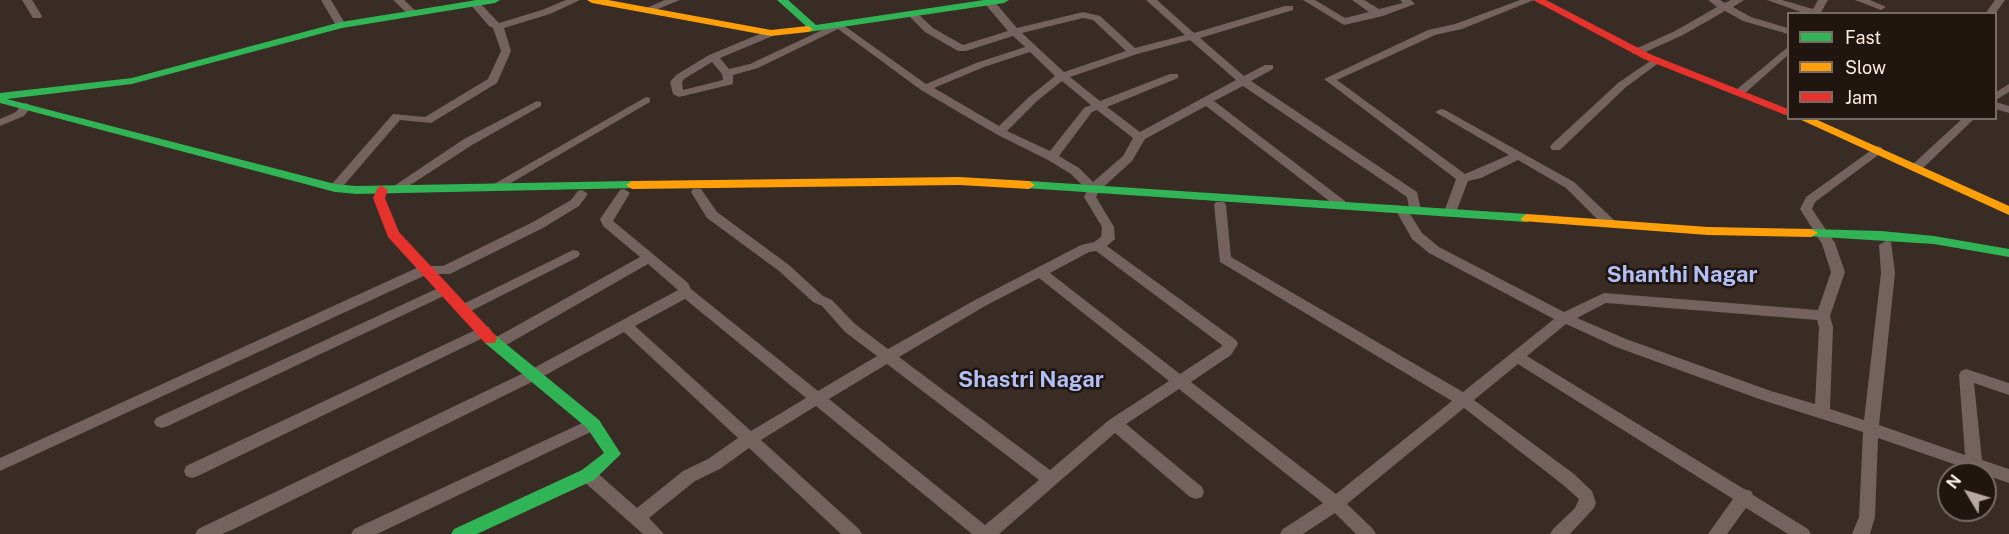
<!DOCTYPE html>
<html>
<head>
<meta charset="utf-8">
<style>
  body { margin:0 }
  #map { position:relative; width:2009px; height:534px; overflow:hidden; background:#392c24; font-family:"Public Sans",sans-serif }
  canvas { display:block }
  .legend { position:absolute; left:1787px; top:12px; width:210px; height:108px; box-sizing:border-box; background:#20150f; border:2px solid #786b63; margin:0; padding:8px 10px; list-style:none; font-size:18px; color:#fcece2 }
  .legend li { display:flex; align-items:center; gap:12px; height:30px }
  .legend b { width:30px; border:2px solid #786b63 }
  .north { position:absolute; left:1937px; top:462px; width:60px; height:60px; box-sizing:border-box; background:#20150f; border:2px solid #786b63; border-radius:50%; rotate:308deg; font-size:16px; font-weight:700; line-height:24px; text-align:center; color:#fcece2 }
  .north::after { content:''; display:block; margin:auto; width:21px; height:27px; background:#b8a9a0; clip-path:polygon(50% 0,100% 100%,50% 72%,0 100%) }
</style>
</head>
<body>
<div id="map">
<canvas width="2009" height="534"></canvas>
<ul class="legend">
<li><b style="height:8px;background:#30b455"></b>Fast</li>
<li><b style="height:8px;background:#ff9f0a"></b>Slow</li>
<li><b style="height:8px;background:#e5322d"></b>Jam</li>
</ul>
<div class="north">N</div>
</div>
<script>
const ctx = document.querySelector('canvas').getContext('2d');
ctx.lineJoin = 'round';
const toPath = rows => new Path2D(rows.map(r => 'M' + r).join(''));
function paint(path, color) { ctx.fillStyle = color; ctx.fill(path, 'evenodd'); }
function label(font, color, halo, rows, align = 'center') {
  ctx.font = font + ' "Public Sans",sans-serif'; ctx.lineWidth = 5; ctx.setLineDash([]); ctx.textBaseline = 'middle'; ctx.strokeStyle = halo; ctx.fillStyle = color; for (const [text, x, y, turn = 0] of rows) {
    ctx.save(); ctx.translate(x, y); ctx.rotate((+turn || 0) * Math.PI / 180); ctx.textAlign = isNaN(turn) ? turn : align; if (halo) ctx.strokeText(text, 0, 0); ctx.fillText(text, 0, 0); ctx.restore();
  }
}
paint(toPath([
  [22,0,32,0,42,16,41,18,33,18,22,0],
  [321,0,331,0,346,25,345,27,337,27,321,0],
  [393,0,404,0,418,13,413,16,409,15,393,0],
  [474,0,478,1,499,23,542,10,566,0,580,0,550,14,504,28,511,51,497,83,431,123,400,120,339,191,331,191,329,188,331,185,393,114,425,117,488,79,501,51,493,28,489,26,469,3,474,0],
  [665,0,680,0,653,11,649,12,644,9,665,0],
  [985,0,993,0,1017,28,1083,12,1100,16,1135,48,1185,35,1146,0,1157,0,1194,33,1285,6,1293,6,1293,10,1200,38,1244,76,1265,65,1273,65,1273,69,1251,81,1417,192,1421,210,1420,213,1410,213,1407,197,1243,86,1214,101,1345,201,1347,204,1345,207,1337,207,1206,106,1145,139,1132,161,1099,191,1096,197,1114,227,1115,239,1107,246,1236,340,1238,344,1231,355,1191,382,1336,494,1452,401,1220,262,1214,205,1216,202,1224,202,1226,205,1231,257,1463,392,1554,319,1429,253,1412,239,1395,209,1397,206,1405,206,1422,233,1439,247,1564,312,1604,293,1818,310,1831,272,1822,244,1800,209,1806,197,1877,146,1881,147,1883,150,1881,153,1815,202,1812,209,1835,243,1845,272,1830,316,1833,327,1830,409,1864,420,1881,273,1879,245,1886,241,1891,242,1895,273,1879,425,1965,455,1959,375,1961,371,1966,369,2009,383,2009,395,1974,383,1982,460,2009,469,2009,483,1878,438,1875,517,1870,534,1852,534,1859,517,1863,432,1762,400,1616,347,1566,324,1527,356,1744,489,1751,491,1753,495,1808,529,1811,534,1788,534,1746,508,1727,534,1708,534,1733,499,1518,364,1474,400,1574,474,1592,491,1596,503,1594,508,1570,534,1550,534,1553,529,1575,508,1579,499,1562,484,1464,408,1347,504,1373,529,1376,534,1356,534,1335,513,1303,534,1280,534,1283,529,1323,503,1179,389,1126,424,1202,487,1204,492,1202,497,1196,499,1190,497,1115,433,999,534,972,534,816,406,761,440,859,529,862,534,841,534,749,448,720,469,695,481,649,518,664,534,643,534,582,480,580,475,582,470,588,468,594,470,637,508,683,471,708,459,738,438,624,332,542,377,234,529,222,534,195,534,198,529,532,369,678,290,648,264,501,348,491,348,489,344,491,340,640,257,603,226,600,219,620,190,624,189,630,193,613,221,688,283,691,289,818,391,877,356,845,332,822,306,813,302,779,271,707,218,691,192,693,189,701,189,717,212,789,265,823,296,832,300,855,324,888,349,975,300,1081,245,1094,242,1101,237,1102,227,1084,197,1087,190,1071,174,1048,160,996,134,921,90,838,29,758,68,733,75,733,84,679,97,673,94,670,82,676,75,709,55,767,31,775,31,775,35,720,58,729,69,750,64,839,22,926,84,976,63,1025,47,1013,36,966,51,958,51,925,32,907,14,912,11,916,12,933,28,963,45,1008,31,985,4,985,0],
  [1083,18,1093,20,1126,51,1064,72,1022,33,1083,18],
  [1190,40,1236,80,1140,132,1107,107,1178,78,1178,74,1170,74,1100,101,1070,77,1137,54,1190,40],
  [1030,52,1055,76,1029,97,999,126,934,88,984,67,1030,52],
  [712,62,722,74,723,80,683,90,682,82,684,79,712,62],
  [1062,81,1091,105,1084,108,1050,151,1007,131,1037,101,1062,81],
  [1097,110,1133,138,1123,156,1093,182,1079,168,1059,156,1092,112,1097,110],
  [1096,251,1222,345,1221,347,1180,374,1050,273,1089,252,1096,251],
  [1039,278,1169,381,1109,420,1050,470,899,357,985,306,1039,278],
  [685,299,806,398,751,431,635,326,685,299],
  [1606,303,1817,320,1819,327,1815,404,1771,391,1626,339,1577,318,1606,303],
  [887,364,1039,480,985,525,829,399,887,364],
  [1303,0,1315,0,1345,18,1369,12,1352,0,1364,0,1379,9,1403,3,1400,0,1411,0,1415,4,1383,16,1344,25,1303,0],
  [1520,0,1534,0,1462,29,1435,35,1337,80,1465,174,1509,155,1435,112,1441,109,1445,110,1574,182,1615,221,1616,224,1615,227,1605,227,1566,188,1518,160,1481,178,1468,181,1455,215,1445,215,1444,212,1456,179,1324,79,1428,30,1455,24,1520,0],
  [1708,0,1720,0,1725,3,1731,0,1744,0,1733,7,1751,17,1788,28,1788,34,1743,21,1725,11,1683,35,1641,54,1633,54,1633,50,1675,31,1717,7,1708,0],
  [1767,0,1782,0,1813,9,1818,0,1828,0,1820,14,1806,14,1767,0],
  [1855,0,1870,0,1886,7,1881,10,1855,0],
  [1995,0,2005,0,1995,14,1985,14,1995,0],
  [1788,47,1788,55,1744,94,1736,94,1736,90,1788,47],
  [1656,57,1660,58,1660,62,1626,87,1560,150,1552,150,1550,147,1552,144,1618,83,1656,57],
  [2009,84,2009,92,1996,100,1996,92,2009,84],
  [646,97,650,98,650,102,497,191,489,191,487,188,646,97],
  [537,101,541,102,541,106,472,145,398,193,390,193,388,190,464,139,537,101],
  [1996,102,2009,106,2009,113,1996,109,1996,102],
  [26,103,32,106,24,116,0,126,0,119,16,112,22,104,26,103],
  [1963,118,1975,118,1920,171,1912,171,1910,168,1912,165,1963,118],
  [582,190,588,194,579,206,543,228,450,274,428,274,0,471,0,458,421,266,443,266,533,222,571,200,578,191,582,190],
  [573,250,578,251,580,254,578,257,469,312,459,312,457,309,459,306,573,250],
  [445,285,450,287,452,290,450,293,168,426,162,428,156,426,154,422,156,418,445,285],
  [484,326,489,327,491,331,489,335,198,476,192,478,186,476,184,471,186,466,484,326],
  [593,418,599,420,601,424,599,428,377,534,351,534,354,529,593,418]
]), '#73625d');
paint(toPath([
  [477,0,500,0,495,3,342,28,132,84,7,99,335,184,356,186,632,181,638,185,636,188,356,194,335,192,0,103,0,93,132,78,341,22,477,0],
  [777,0,788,0,816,25,984,0,1009,0,1004,3,808,32,803,29,806,26,777,0],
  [1029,181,1527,214,1533,218,1527,222,1025,188,1023,185,1029,181],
  [1811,229,1881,231,1934,236,2009,249,2009,257,1934,244,1806,236,1804,233,1806,230,1811,229],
  [490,334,495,335,599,420,621,454,594,480,477,534,451,534,454,529,582,470,604,453,587,428,485,343,483,339,485,335,490,334]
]), '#30b455');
paint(toPath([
  [587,0,608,0,771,30,808,26,813,29,808,32,771,36,592,3,587,0],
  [1797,118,1813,118,2009,206,2009,215,1797,118],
  [959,177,1029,181,1035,185,1029,189,959,185,632,189,626,185,632,181,959,177],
  [1527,214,1708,227,1811,229,1818,233,1811,237,1708,235,1522,221,1521,218,1527,214]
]), '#ff9f0a');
paint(toPath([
  [1533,0,1546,0,1652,55,1788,109,1788,116,1644,59,1533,0],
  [382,186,388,190,385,198,399,232,495,335,497,339,495,343,485,343,388,237,373,198,378,187,382,186]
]), '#e5322d');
label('bold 22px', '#b1c0f7', '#20150f', [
  ["Shanthi Nagar",1682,275],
  ["Shastri Nagar",1031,380]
]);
</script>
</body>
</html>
